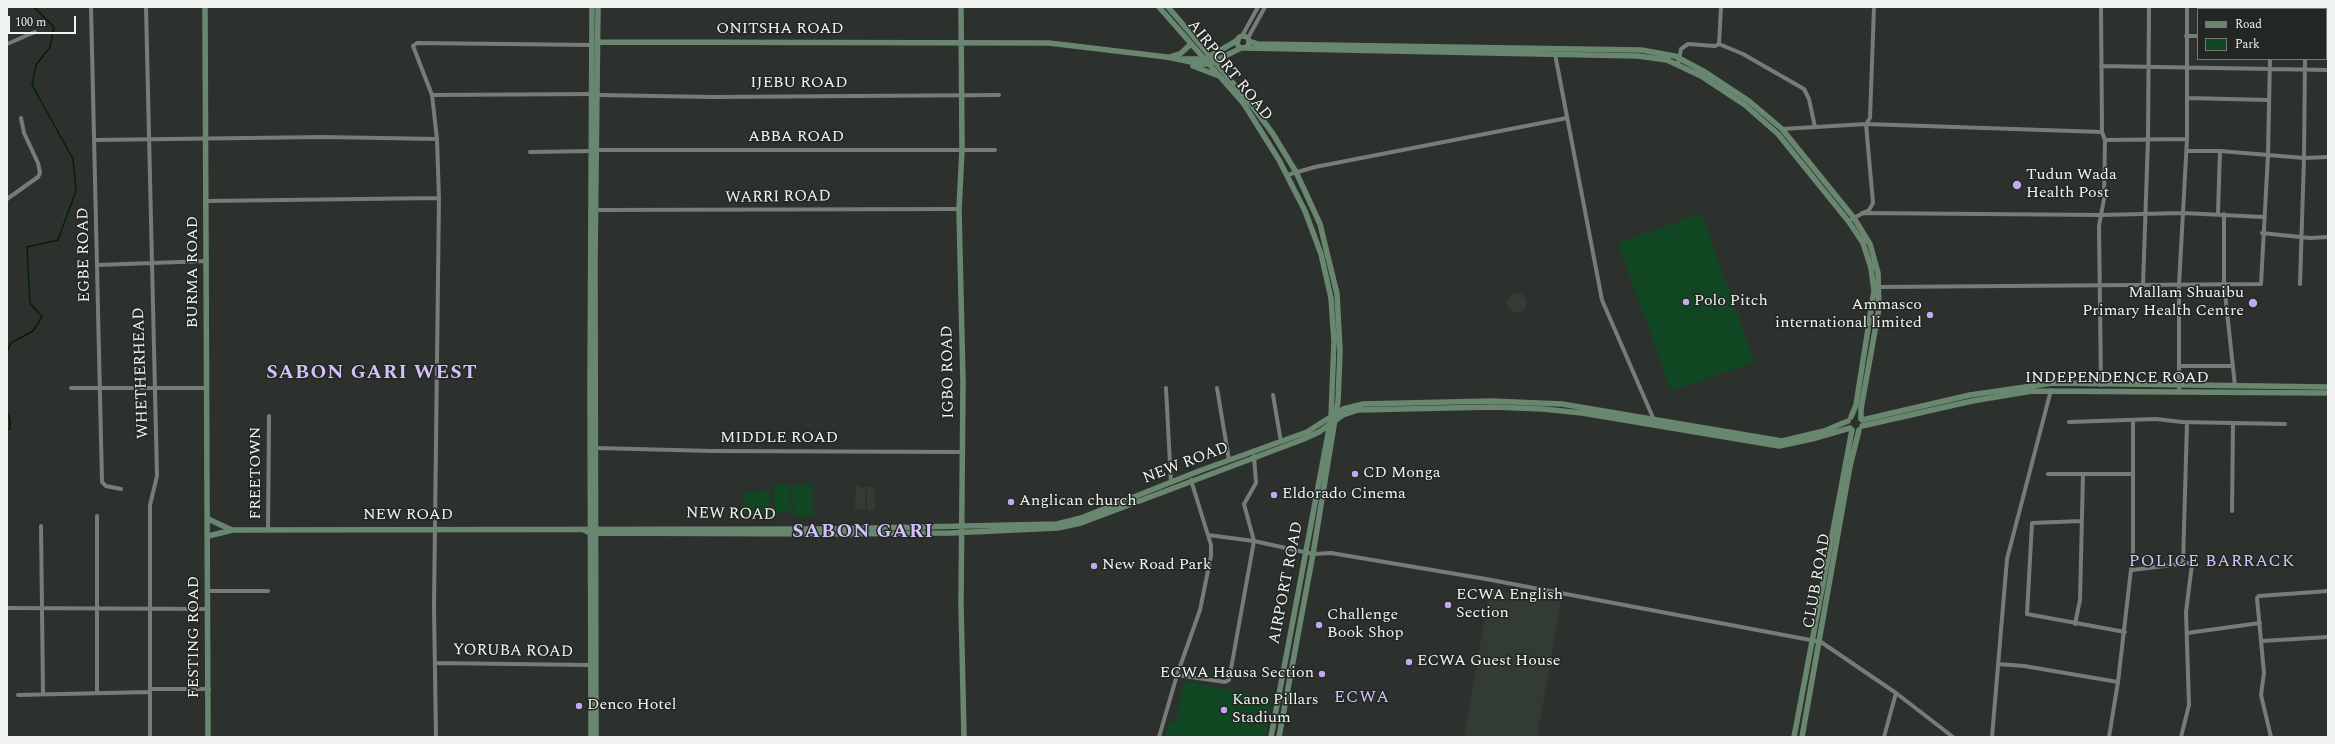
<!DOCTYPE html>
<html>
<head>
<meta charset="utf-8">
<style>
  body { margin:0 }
  #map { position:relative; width:2335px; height:744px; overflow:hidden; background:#2d312e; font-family:Spectral,serif }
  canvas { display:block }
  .frame { position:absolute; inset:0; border:8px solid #f0f3f0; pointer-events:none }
  .legend { position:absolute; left:2197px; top:8px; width:130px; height:52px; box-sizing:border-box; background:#232724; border:1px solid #757976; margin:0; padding:5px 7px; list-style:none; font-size:12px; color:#f0f3f0 }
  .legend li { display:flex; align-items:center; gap:8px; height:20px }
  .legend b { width:20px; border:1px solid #757976 }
  .scale { position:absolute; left:8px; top:16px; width:68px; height:18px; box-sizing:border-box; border:2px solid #f0f3f0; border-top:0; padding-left:5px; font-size:12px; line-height:14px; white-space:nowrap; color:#f0f3f0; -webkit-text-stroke:3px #232724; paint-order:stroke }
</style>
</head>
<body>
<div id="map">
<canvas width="2335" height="744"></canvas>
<div class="frame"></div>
<ul class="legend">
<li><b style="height:5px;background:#698770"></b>Road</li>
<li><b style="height:11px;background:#104621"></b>Park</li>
</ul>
<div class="scale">100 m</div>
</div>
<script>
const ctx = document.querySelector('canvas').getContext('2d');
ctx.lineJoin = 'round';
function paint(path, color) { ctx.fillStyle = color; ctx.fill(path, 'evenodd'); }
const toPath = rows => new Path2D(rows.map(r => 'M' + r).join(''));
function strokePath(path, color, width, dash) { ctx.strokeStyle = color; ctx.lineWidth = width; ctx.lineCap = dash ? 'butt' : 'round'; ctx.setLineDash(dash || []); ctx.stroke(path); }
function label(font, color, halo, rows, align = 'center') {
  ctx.font = font + ' Spectral,serif'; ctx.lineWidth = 3; ctx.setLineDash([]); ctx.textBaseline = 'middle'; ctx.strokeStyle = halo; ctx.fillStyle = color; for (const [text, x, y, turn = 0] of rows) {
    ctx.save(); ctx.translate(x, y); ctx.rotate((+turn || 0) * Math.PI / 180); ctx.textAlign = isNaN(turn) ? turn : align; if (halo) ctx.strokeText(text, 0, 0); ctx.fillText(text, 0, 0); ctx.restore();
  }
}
paint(toPath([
  '1507 303a10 10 0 1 1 20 0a10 10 0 1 1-20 0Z',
  [856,486,861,486,861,489,866,486,865,509,855,509],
  [867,487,875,487,875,510,867,510],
  [1490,589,1561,602,1537,737,1464,737]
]), '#333c34');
paint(toPath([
  [1701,213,1755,362,1671,391,1618,243],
  [790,484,791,512,775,513,773,485],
  [812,484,814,516,794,517,792,485],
  [769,491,770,513,743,514,743,492],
  [1184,681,1272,698,1265,737,1165,737,1168,722,1176,723]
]), '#104621');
strokePath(toPath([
  [7,352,11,343,33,331,42,317,30,303,27,247,58,240,76,191,73,159,32,85,36,65,50,47,54,27,34,7],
  [7,413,10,418,10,429,7,429]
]), '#002107', 1.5);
strokePath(toPath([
  [91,7,102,482,106,486,121,489],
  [146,7,157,476,150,505,150,737],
  [2270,9,2270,7],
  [2306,9,2306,7],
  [1242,36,1258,7],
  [2186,36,2198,36],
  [1248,38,1265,7],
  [7,44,35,32],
  [1719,44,1721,7],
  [1555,54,1602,300,1654,420],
  [1678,64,1681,49,1688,44,1715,46,1719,44,1743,54,1804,89,1809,99,1815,127],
  [2101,66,2328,70],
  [432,95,593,94],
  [599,95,712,97,999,95],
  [2187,98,2269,100],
  [1782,129,1866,124,2102,132],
  [95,140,323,137,437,139],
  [2105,140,2187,139],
  [598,150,995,150],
  [2187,151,2220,151,2304,158,2328,157],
  [530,152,592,151],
  [1287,175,1315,167,1567,118],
  [7,199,38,177,40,173,38,163,24,133,21,118],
  [206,201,439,198],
  [597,210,959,209],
  [1862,213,2101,215,2183,213,2263,217],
  [2218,213,2220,151],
  [2224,214,2224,284,2235,386],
  [1852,219,1869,210,1873,203,1866,124,1870,118,1874,7],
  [2262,233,2310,238,2328,237],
  [97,265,207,261],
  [2300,284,2304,158,2305,59],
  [2143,285,2148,139,2149,7],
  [1879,287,2261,284,2268,155,2270,59],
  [2179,366,2232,366],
  [2101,385,2099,226,2104,199,2105,140,2102,132,2101,7],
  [71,388,207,388],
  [1166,388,1171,483],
  [1217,388,1229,460],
  [2179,392,2179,285,2187,139,2187,7],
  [1273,395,1281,442],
  [2069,422,2156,419,2182,422,2285,424],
  [596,448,712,451,962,452],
  [2048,474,2132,474],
  [2232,511,2233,423],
  [2082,521,2032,523,2027,614,2125,632],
  [41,526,43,693],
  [268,530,269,416],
  [1208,535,1254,541,1313,554,1331,553,1486,579,1821,642,1896,693,1953,737],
  [2183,564,2187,422],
  [2132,570,2189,563,2192,564,2186,612,2189,705,2181,737],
  [208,591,268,591],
  [7,608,208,609],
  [2075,624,2080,600,2083,474],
  [2187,633,2260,623],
  [2262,641,2328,637],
  [435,663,591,665],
  [1998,664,2024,666,2118,682,2109,737],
  [1177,675,1225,682,1229,680,1254,541,1244,504,1256,483,1254,456],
  [2118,682,2133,552,2133,420],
  [150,689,209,689],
  [97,692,97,516],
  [18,695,150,692],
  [436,737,434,607,439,198,437,139,432,95,413,46,417,43,593,45],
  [1159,737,1177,675,1200,610,1211,556,1211,545,1191,480],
  [1884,737,1896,693],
  [1992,737,2007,559,2051,390],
  [2271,737,2261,695,2264,673,2257,598,2259,596,2328,591]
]), '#777c78', 4);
strokePath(toPath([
  [205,7,208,737],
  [961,7,962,150,959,209,963,382,961,604,964,737],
  [1159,7,1244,104,1279,160,1305,211,1321,254,1331,298,1334,341,1331,418,1271,737],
  [1168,7,1251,104,1273,134,1296,172,1320,224,1337,294,1340,351,1338,401,1313,554,1279,737],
  '1237 42a6 6 0 1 1 12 0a6 6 0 1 1-12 0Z',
  [1249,41,1258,44,1641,50,1675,56,1705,72,1749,101,1782,129,1854,218,1870,244,1878,273,1879,308,1861,409,1861,419],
  [599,42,1049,43,1167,57,1201,64,1209,64,1241,48],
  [1245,48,1638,56,1667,60,1701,76,1745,105,1778,134,1849,222,1863,243,1871,268,1874,291,1856,405,1851,417],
  [1170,57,1180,54,1191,44],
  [1183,59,1205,59,1238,40],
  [1193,66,1219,76],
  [1862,420,1970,395,2053,383,2328,387],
  [1862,426,1972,401,2032,391,2328,393],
  [208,519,232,530],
  [584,530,590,533,828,534,950,533,1058,528,1081,523,1304,439,1319,432,1343,415,1358,410,1493,407,1543,409,1582,413,1779,446,1812,439,1850,428],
  [208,536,233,530,828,529,1057,524,1081,518,1199,471,1307,432,1343,409,1363,404,1491,401,1562,404,1782,441,1824,431,1848,421],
  [591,737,590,384,592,7],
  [596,737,595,261,598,7],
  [1794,737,1852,430],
  [1802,737,1850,466,1859,430]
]), '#698770', 5.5);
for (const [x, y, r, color] of [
  [2017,185,5,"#c2a8f3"],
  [1686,302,4,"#c2a8f3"],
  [2253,303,5,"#c2a8f3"],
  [1930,315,4,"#c2a8f3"],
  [1355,474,4,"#c2a8f3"],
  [1274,495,4,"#c2a8f3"],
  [1011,502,4,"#c2a8f3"],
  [1094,566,4,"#c2a8f3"],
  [1448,605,4,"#c2a8f3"],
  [1319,625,4,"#c2a8f3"],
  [1409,662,4,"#c2a8f3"],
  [1322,674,4,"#c2a8f3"],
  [579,706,4,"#c2a8f3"],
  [1224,710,4,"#c2a8f3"]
]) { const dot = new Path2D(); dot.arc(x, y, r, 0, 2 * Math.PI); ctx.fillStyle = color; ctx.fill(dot); strokePath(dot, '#232724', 1.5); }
label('16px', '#f0f3f0', '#232724', [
  ["ONITSHA ROAD",780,30],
  ["AIRPORT ROAD",1229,71,51],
  ["IJEBU ROAD",799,84],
  ["ABBA ROAD",796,138],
  ["WARRI ROAD",778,198,-1],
  ["EGBE ROAD",85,255,-91],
  ["BURMA ROAD",194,272,-90],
  ["IGBO ROAD",949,372,-91],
  ["WHETHERHEAD",142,373,-92],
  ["INDEPENDENCE ROAD",2117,379],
  ["MIDDLE ROAD",779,439],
  ["NEW ROAD",1186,464,-21],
  ["FREETOWN",257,473,-90],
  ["NEW ROAD",731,515,1],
  ["NEW ROAD",408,516],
  ["CLUB ROAD",1818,581,-80],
  ["AIRPORT ROAD",1287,583,-79],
  ["FESTING ROAD",195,637,-90],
  ["YORUBA ROAD",513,652,1]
]);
label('16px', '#f0f3f0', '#232724', [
  ["Tudun Wada",2026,176],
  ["Health Post",2026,194],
  ["Mallam Shuaibu",2244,294,"right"],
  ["Primary Health Centre",2244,312,"right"],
  ["Polo Pitch",1694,302],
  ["Ammasco",1922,306,"right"],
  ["international limited",1922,324,"right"],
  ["CD Monga",1363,474],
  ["Eldorado Cinema",1282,495],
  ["Anglican church",1019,502],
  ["New Road Park",1102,566],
  ["ECWA English",1456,596],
  ["Section",1456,614],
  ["Challenge",1327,616],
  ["Book Shop",1327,634],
  ["ECWA Guest House",1417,662],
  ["ECWA Hausa Section",1314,674,"right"],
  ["Kano Pillars",1232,701],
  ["Stadium",1232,719],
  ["Denco Hotel",587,706]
], 'left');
ctx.letterSpacing = '1px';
label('17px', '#d2c0f8', '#232724', [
  ["POLICE BARRACK",2212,563],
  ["ECWA",1362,699]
]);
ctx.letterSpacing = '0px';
ctx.letterSpacing = '1px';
label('bold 20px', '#d2c0f8', '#232724', [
  ["SABON GARI WEST",372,374],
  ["SABON GARI",863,533]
]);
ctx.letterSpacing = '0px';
</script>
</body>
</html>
